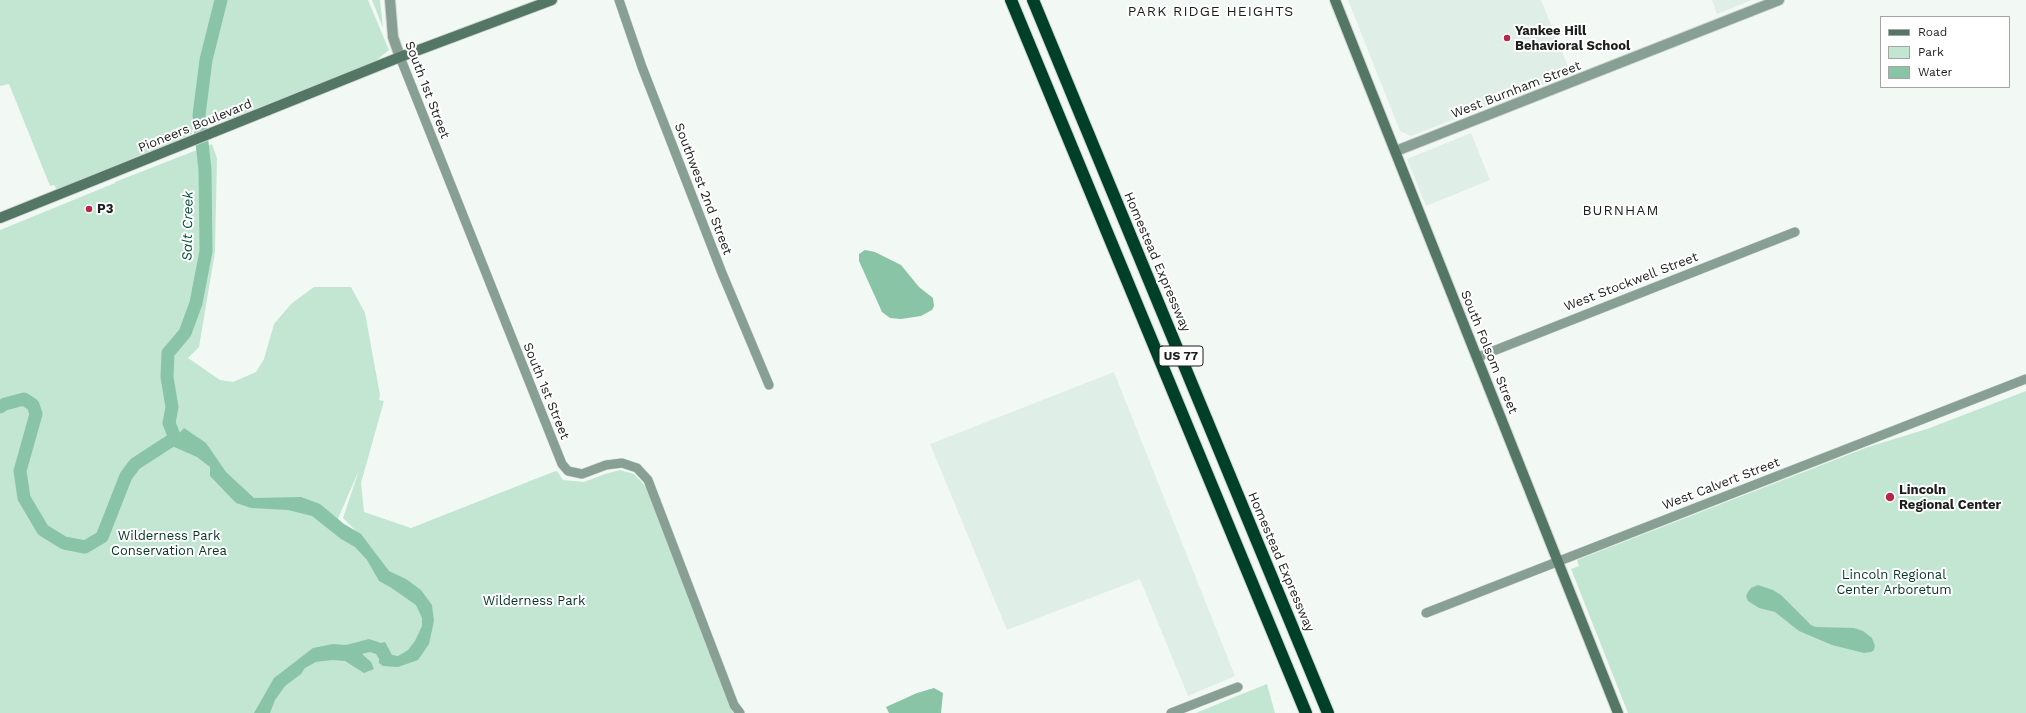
<!DOCTYPE html>
<html>
<head>
<meta charset="utf-8">
<style>
  body { margin:0 }
  #map { position:relative; width:2026px; height:713px; overflow:hidden; background:#f2f9f5; font-family:"Work Sans",sans-serif }
  canvas { display:block }
  .legend { position:absolute; left:1880px; top:16px; width:130px; height:72px; box-sizing:border-box; background:#fff; border:1px solid #a4a5a4; margin:0; padding:5px 7px; list-style:none; font-size:12px; color:#1b1e1c }
  .legend li { display:flex; align-items:center; gap:8px; height:20px }
  .legend b { width:20px; border:1px solid #a4a5a4 }
</style>
</head>
<body>
<div id="map">
<canvas width="2026" height="713"></canvas>
<ul class="legend">
<li><b style="height:5px;background:#537665"></b>Road</li>
<li><b style="height:11px;background:#c3e6d3"></b>Park</li>
<li><b style="height:11px;background:#8ac4a7"></b>Water</li>
</ul>
</div>
<script>
const ctx = document.querySelector('canvas').getContext('2d');
ctx.lineJoin = 'round';
function paint(path, color) { ctx.fillStyle = color; ctx.fill(path, 'evenodd'); }
const toPath = rows => new Path2D(rows.map(r => 'M' + r).join(''));
function strokePath(path, color, width, dash) { ctx.strokeStyle = color; ctx.lineWidth = width; ctx.lineCap = dash ? 'butt' : 'round'; ctx.setLineDash(dash || []); ctx.stroke(path); }
function label(font, color, halo, rows, align = 'center') {
  ctx.font = font + ' "Work Sans",sans-serif'; ctx.lineWidth = 4; ctx.setLineDash([]); ctx.textBaseline = 'middle'; ctx.strokeStyle = halo; ctx.fillStyle = color; for (const [text, x, y, turn = 0] of rows) {
    ctx.save(); ctx.translate(x, y); ctx.rotate((+turn || 0) * Math.PI / 180); ctx.textAlign = isNaN(turn) ? turn : align; if (halo) ctx.strokeText(text, 0, 0); ctx.fillText(text, 0, 0); ctx.restore();
  }
}
paint(toPath([
  [1348,0,1541,0,1571,74,1411,136,1400,131],
  [1712,0,1752,0,1717,14],
  [1471,133,1490,180,1426,206,1407,159],
  [1114,372,1235,676,1188,696,1140,579,1007,630,930,444]
]), '#dfeee6');
paint(toPath([
  [0,0,368,0,389,50,372,64,213,125,213,121,192,130,192,134,57,190,54,185,50,186,9,84,0,86],
  [372,0,380,0,383,28],
  [212,144,217,158,215,252,199,347,188,358,220,380,233,382,256,372,264,359,274,324,291,304,314,287,351,287,365,313,380,395,379,400,384,401,361,483,364,512,411,528,553,472,557,471,563,480,584,482,605,474,620,470,634,474,641,481,650,493,733,713,0,713,0,230,115,183,115,182],
  [359,470,343,518,363,538,337,521],
  [2026,391,2026,713,1628,713,1571,569,1579,566,1577,560,1868,447,1927,429],
  [1267,684,1275,713,1196,713,1242,694]
]), '#c3e6d3');
paint(toPath([
  [865,250,875,252,901,265,919,287,933,298,934,306,932,310,921,316,901,319,890,318,882,312,859,261,859,254],
  [184,428,206,443,226,472,254,498,301,497,320,504,344,524,361,534,389,571,406,579,421,590,432,605,434,621,429,644,418,660,398,667,383,666,379,663,379,659,376,654,370,652,362,654,371,662,374,669,364,673,345,661,332,660,316,662,305,668,301,674,285,686,275,700,270,713,254,713,274,678,313,648,333,644,346,645,369,639,381,643,385,642,392,655,398,656,408,650,415,641,422,626,422,618,416,605,390,587,379,581,367,560,355,547,341,539,312,516,288,510,251,508,236,503,210,476,210,467,197,457,172,446,175,438],
  [1758,585,1773,590,1781,595,1811,625,1816,627,1854,628,1863,631,1872,638,1875,646,1874,650,1871,652,1864,653,1832,645,1799,631,1775,612,1759,608,1748,601,1746,596,1748,592,1751,588],
  [934,688,943,693,941,713,889,713,886,707,917,693]
]), '#8ac4a7');
strokePath(toPath([
  [0,407,5,404,24,399,33,405,36,414,20,471,24,498,43,530,64,543,85,547,102,537,126,476,135,464,175,438],
  [192,445,175,438,169,423,172,407,167,377,168,353,185,333,196,303,206,251,205,170,199,115,206,60,221,0]
]), '#8ac4a7', 13);
const minor = toPath([
  [619,0,642,67,722,273,769,385],
  [400,57,562,464,568,471,582,474,606,465,622,463,637,468,648,480,734,705,740,713],
  [1478,357,1795,232],
  [1426,613,2026,379],
  [1171,713,1238,687]
]);
const tertiary = toPath([
  [390,0,393,37,400,57],
  [1396,151,1779,0]
]);
const secondary = toPath([
  [1335,0,1618,713],
  [0,218,400,57,552,0]
]);
const motorway = toPath([
  [1011,0,1306,713],
  [1033,0,1328,713]
]);
strokePath(minor, '#d0d6d2', 10);
strokePath(tertiary, '#d0d6d2', 12);
strokePath(secondary, '#d0d6d2', 12);
strokePath(motorway, '#d0d6d2', 14);
strokePath(minor, '#88a093', 9);
strokePath(tertiary, '#88a093', 10);
strokePath(secondary, '#537665', 10);
strokePath(motorway, '#004029', 12);
for (const [x, y, r, color] of [
  [1507,38,4,"#b8274b"],
  [89,209,4,"#b8274b"],
  [1890,497,5,"#b8274b"]
]) { const dot = new Path2D(); dot.arc(x, y, r, 0, 2 * Math.PI); ctx.fillStyle = color; ctx.fill(dot); strokePath(dot, '#fff', 1.5); }
for (const [x, y, w] of [
  [1181,356,44]
]) { const box = new Path2D(); box.roundRect(x - w / 2, y - 10, w, 20, 3); ctx.fillStyle = '#fff'; ctx.fill(box); strokePath(box, '#1b1e1c', 1); }
label('bold 12px', '#1b1e1c', null, [
  ["US 77",1181,356]
]);
label('bold 13px', '#1b1e1c', '#fff', [
  ["Yankee Hill",1515,31],
  ["Behavioral School",1515,46],
  ["P3",97,209],
  ["Lincoln",1899,490],
  ["Regional Center",1899,505]
], 'left');
label('13px', '#1b1e1c', '#fff', [
  ["South 1st Street",427,90,69],
  ["West Burnham Street",1516,90,-21],
  ["Pioneers Boulevard",195,126,-22],
  ["Southwest 2nd Street",703,189,69],
  ["Homestead Expressway",1157,262,67],
  ["West Stockwell Street",1631,282,-21],
  ["South Folsom Street",1489,352,68],
  ["South 1st Street",546,391,68],
  ["West Calvert Street",1721,484,-21],
  ["Homestead Expressway",1281,562,67]
]);
label('13px', '#033623', '#fff', [
  ["Wilderness Park",169,536],
  ["Conservation Area",169,551],
  ["Lincoln Regional",1894,575],
  ["Center Arboretum",1894,590],
  ["Wilderness Park",534,601]
]);
ctx.letterSpacing = '1px';
label('14px', '#1b1e1c', '#fff', [
  ["PARK RIDGE HEIGHTS",1211,12],
  ["BURNHAM",1621,211]
]);
ctx.letterSpacing = '0px';
label('italic 14px', '#025035', '#fff', [
  ["Salt Creek",188,226,-89]
]);
</script>
</body>
</html>
